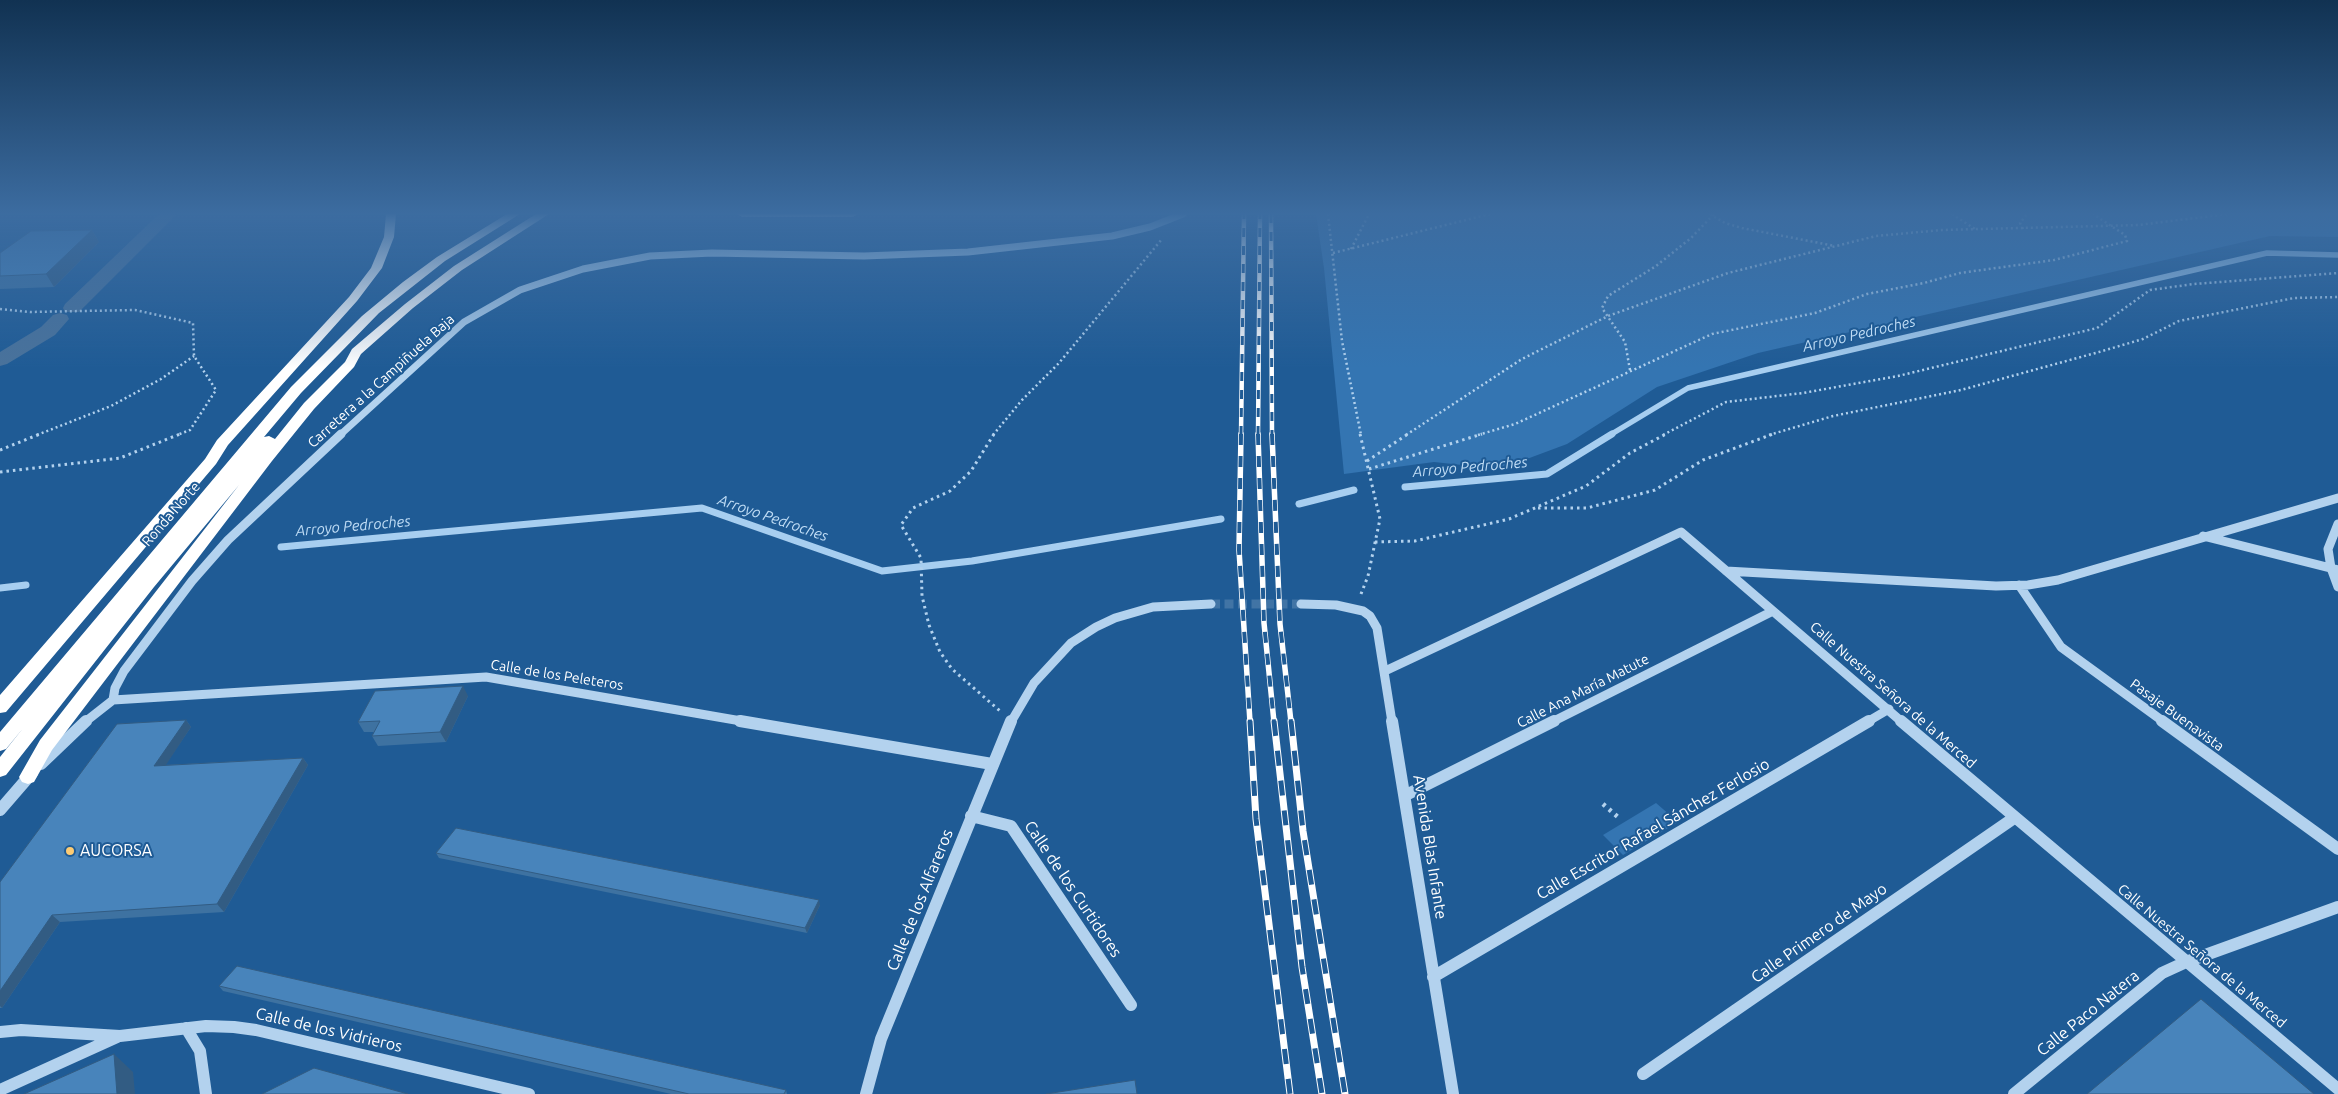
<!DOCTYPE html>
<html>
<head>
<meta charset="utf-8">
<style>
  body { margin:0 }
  canvas { display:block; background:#1f5b95 }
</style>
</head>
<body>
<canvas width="2338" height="1094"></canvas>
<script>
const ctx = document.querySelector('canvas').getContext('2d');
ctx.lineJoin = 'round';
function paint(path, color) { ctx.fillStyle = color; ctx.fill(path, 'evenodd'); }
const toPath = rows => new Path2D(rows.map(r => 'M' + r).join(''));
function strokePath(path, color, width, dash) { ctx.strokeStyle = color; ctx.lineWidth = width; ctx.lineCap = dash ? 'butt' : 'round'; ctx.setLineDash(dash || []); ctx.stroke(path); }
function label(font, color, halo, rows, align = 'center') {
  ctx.font = font + ' Ubuntu,sans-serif'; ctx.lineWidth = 4; ctx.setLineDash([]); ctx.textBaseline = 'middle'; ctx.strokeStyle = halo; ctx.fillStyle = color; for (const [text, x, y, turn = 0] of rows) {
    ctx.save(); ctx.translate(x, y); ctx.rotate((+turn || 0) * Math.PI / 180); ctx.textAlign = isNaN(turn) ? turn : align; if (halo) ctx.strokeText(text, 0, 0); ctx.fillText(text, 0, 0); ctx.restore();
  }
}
paint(toPath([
  [1316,214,2338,214,2338,237,2270,236,1758,353,1657,387,1567,444,1500,469,1434,462,1344,474,1324,268],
  [1656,803,1678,822,1623,855,1603,835]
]), '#3475b2');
strokePath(toPath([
  [1610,435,1688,388,2267,253,2338,255]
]), '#a7cef0', 5.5);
strokePath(toPath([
  [1405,487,1547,474,1612,434],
  [1299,504,1354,490],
  [281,547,702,508,882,571,972,561,1221,519],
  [0,588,26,585]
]), '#a7cef0', 7);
paint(toPath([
  [159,214,177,214,79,312,65,312,63,308,65,304,159,214],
  [60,313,67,315,69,319,55,335,7,364,0,366,0,352,41,327,53,315,60,313]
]), '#49729b');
strokePath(toPath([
  [1211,604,1301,604]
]), '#4174a5', 9, [9, 4.5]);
strokePath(toPath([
  [1328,214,1342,341,1361,435],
  [1710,214,1725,223,1742,228,1835,246],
  [1952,214,1975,229],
  [2023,229,2020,223,2027,214],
  [1351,249,1369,214],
  [1333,253,1490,214],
  [0,309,30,312,135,310,193,323,194,356,216,390,190,430,177,435],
  [1630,370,1625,342,1602,308,1608,296,1656,266,1691,238,1714,214],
  [37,435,111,406,161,379,194,356],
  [993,435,1022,400,1059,363,1162,239],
  [1406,435,1522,359,1608,316,1728,273,1876,236,1941,230,2138,225,2227,214],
  [1478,435,1515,424,1712,334,1815,313,1867,294,1924,283,1960,273,2054,260,2127,241,2125,235,2093,214],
  [1663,435,1726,402,1803,393,1898,376,2097,328,2150,290,2194,284,2338,273],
  [1769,435,1833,416,1961,390,2099,352,2143,339,2179,321,2294,298,2338,297]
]), '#b3d2ee', 2.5, [2, 3]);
strokePath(toPath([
  [994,434,971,471,950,491,913,508,901,525,921,558,922,596,929,625,940,652,952,669,1000,711],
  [1360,434,1380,519,1368,576,1361,594],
  [0,450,40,434],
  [1367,461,1408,434],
  [1369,469,1482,434],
  [0,472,120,458,180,434],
  [1538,508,1587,508,1655,490,1703,460,1773,434],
  [1375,542,1415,541,1509,519,1586,486,1630,453,1666,434]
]), '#b3d2ee', 3, [2.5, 4]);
strokePath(toPath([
  [1603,804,1619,818]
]), '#b3d2ee', 4.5, [3, 5]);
strokePath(toPath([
  [340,435,464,322,520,290,583,269,650,256,712,253,864,256,968,252,1112,236,1150,227,1183,214]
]), '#b3d2ee', 7);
strokePath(toPath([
  [2338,524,2328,549,2331,568,2338,587],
  [2203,536,2338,570],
  [1726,571,1996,586,2028,585,2058,580,2338,498],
  [2019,585,2061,647,2164,722],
  [1301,604,1336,605,1363,611,1370,616,1377,628,1392,722],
  [1385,671,1681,532,1902,722],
  [113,700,115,688,124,671,192,581,228,540,341,434],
  [113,700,486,677,747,722],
  [85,722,113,700],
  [1011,722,1034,683,1071,643,1096,627,1115,618,1153,607,1211,604],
  [1552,722,1773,611],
  [1867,722,1889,709]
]), '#b3d2ee', 9);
strokePath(toPath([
  [740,721,992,764],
  [1392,721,1453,1094],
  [1901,721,2338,1089],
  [2162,721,2338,849],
  [41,764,86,721],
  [1406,795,1554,721],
  [0,810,32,773],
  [971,816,1011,826,1131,1005],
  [1433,977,1869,721],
  [186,1028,200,1051,206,1094],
  [0,1032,21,1030,120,1036,206,1026,234,1027,256,1030,529,1094],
  [1643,1074,2014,818],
  [0,1090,117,1037],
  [866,1094,881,1039,1011,721],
  [2014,1094,2162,973,2186,962,2338,907]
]), '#b3d2ee', 12);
paint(toPath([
  [386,214,396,214,394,237,382,268,357,301,228,445,216,464,6,712,0,713,0,695,205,459,217,440,349,297,371,268,384,237,386,214],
  [507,214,520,214,445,261,379,313,301,393,248,456,264,437,269,436,275,439,304,403,345,362,352,349,405,304,454,266,536,214,549,214,462,270,413,308,361,354,354,367,314,409,272,461,52,750,34,782,28,784,22,782,19,777,40,740,239,485,154,587,6,775,0,777,0,757,24,727,6,749,0,751,0,732,291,387,362,316,403,282,437,257,507,214],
  [737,214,858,214,853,217,742,217,737,214]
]), '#fff');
const railFar2 = toPath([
  [1271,214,1272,435],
  [1241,435,1244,214],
  [1258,435,1260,214]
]);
const railFar1 = toPath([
  [1241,434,1239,550,1250,722],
  [1258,434,1264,623,1274,722],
  [1272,434,1280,624,1291,722]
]);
const rail = toPath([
  [1250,721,1256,819,1290,1094],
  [1274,721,1302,967,1322,1094],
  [1291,721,1303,831,1345,1094]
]);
strokePath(railFar2, '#fff', 4.5);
strokePath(railFar1, '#fff', 5.5);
strokePath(rail, '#fff', 7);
strokePath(railFar2, '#1f5b95', 3, [9]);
strokePath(railFar1, '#1f5b95', 4, [11]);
strokePath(rail, '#1f5b95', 5, [15]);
paint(toPath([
  [92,230,99,242,54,287,0,289,0,253],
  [468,696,446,742,378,746,372,736,375,732,364,732,358,722],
  [186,720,191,727,165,765,303,758,308,765,224,912,60,922,2,1008,0,1008,0,882],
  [436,853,820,905,807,933,439,858],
  [219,986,786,1090,787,1094,671,1094,223,991]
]), '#3e72a1');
paint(toPath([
  [92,230,99,242,54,287,46,274],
  [463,686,468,696,446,742,440,732],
  [186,720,191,727,160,774,154,766],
  [303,758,308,765,224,912,217,904],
  [819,900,820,905,807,933,805,928],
  [52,915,60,922,2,1008,0,1006,0,991],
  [114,1054,133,1072,135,1094,117,1094]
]), '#325c83');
const building = toPath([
  [92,230,46,274,0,276,0,253,31,231,92,230],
  [463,686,440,732,372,736,380,721,358,722,375,691,463,686],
  [186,720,154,766,303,758,217,904,52,915,0,991,0,882,117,724,186,720],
  [456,828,819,900,805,928,436,853,456,828],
  [237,966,786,1090,784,1094,689,1094,219,986,237,966],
  [2201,999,2314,1094,2087,1094,2201,999],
  [114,1054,117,1094,24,1094,114,1054],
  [314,1068,408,1094,262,1094,314,1068],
  [1135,1080,1137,1094,1046,1094,1135,1080]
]);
paint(building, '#4884bb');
strokePath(building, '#325c83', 1);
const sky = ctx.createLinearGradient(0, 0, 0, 368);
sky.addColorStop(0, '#113252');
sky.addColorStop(0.58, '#3c6ca0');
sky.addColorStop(1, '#3c6ca000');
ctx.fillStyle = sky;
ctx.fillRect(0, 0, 2338, 368);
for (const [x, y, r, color] of [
  [70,851,5,"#fccb73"]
]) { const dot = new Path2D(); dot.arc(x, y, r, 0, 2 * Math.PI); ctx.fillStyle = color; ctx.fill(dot); strokePath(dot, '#1f5b95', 2); }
label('14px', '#fff', '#1f5b95', [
  ["Carretera a la Campiñuela Baja",381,381,-42],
  ["Ronda Norte",171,514,-49],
  ["Calle de los Peleteros",557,675,9],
  ["Calle Ana María Matute",1583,691,-27],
  ["Calle Nuestra Señora de la Merced",1893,695,41],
  ["Pasaje Buenavista",2177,715,36],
  ["Calle Nuestra Señora de la Merced",2202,956,40]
]);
label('italic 15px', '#bfdcf5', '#1f5b95', [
  ["Arroyo Pedroches",1859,334,-13],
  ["Arroyo Pedroches",1470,467,-5],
  ["Arroyo Pedroches",773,518,19],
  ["Arroyo Pedroches",353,526,-5]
]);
label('16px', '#fff', '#1f5b95', [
  ["Calle Escritor Rafael Sánchez Ferlosio",1653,829,-30],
  ["Avenida Blas Infante",1430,847,81],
  ["Calle de los Curtidores",1073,889,56],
  ["Calle de los Alfareros",920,900,-68],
  ["Calle Primero de Mayo",1819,933,-35],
  ["Calle Paco Natera",2088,1013,-39],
  ["Calle de los Vidrieros",329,1030,13]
]);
label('16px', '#fff', '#1f5b95', [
  ["AUCORSA",80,851]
], 'left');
</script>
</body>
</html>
